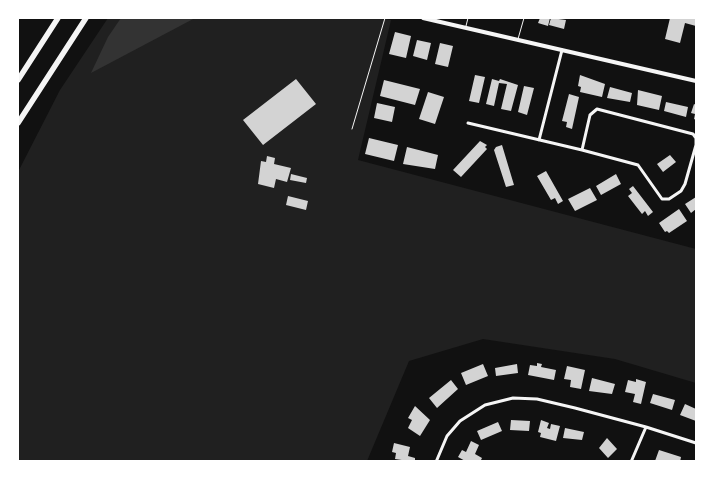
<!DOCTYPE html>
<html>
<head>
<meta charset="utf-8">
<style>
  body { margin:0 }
  #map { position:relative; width:714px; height:479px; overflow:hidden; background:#111; font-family:"Archivo Narrow",sans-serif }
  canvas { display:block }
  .frame { position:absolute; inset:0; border:19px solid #fff; pointer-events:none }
</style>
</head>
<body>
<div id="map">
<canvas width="714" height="479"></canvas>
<div class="frame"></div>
</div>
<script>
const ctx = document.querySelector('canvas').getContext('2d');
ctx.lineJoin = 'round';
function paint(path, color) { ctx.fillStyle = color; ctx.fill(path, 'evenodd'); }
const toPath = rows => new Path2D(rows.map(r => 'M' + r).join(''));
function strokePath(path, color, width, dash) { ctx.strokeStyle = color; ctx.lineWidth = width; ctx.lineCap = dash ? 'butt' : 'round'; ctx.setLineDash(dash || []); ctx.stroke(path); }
paint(toPath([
  [108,18,377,18,391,20,358,160,696,249,696,383,615,359,483,339,409,361,367,461,18,461,18,172,60,90]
]), '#202020');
paint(toPath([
  [121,18,195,18,91,73,108,37]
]), '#333');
paint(toPath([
  [540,18,550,18,548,26,538,23],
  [551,18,566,20,564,29,549,25],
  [670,18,696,18,696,26,685,23,680,43,665,39],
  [395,32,411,36,406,58,389,54],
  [417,40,431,43,427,60,413,56],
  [440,43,453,46,448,67,435,64],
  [475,75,485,77,479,103,469,101],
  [580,75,605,84,602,97,580,92,581,87,578,86],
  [296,79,316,104,263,145,243,120],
  [492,79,499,81,500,79,518,85,511,111,501,109,507,84,499,83,494,106,486,104],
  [384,80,420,89,415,105,380,96],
  [524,86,534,88,527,115,518,112],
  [610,87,632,93,630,102,607,98],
  [638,90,662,96,659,110,637,105],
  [428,92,444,97,435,124,419,119],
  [569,94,579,97,572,129,566,127,567,122,562,121],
  [666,102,688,107,686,117,664,111],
  [377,103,395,107,392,122,374,118],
  [694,104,696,105,696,120,694,119,695,114,691,113],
  [369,138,398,145,394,161,365,154],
  [480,141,487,145,485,147,487,149,461,177,453,170],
  [502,145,514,185,506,187,494,150,496,147],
  [407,147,438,155,435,169,403,164],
  [670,155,676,162,663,172,657,164],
  [267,156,275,158,274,164,291,168,287,182,276,179,274,188,258,184,261,161,266,162],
  [546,171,563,201,558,204,555,198,551,200,537,176],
  [291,174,307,178,306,183,290,180],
  [616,174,621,184,601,195,596,186],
  [633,186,653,212,648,216,645,211,642,214,628,196,632,193,629,189],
  [590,188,597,200,575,211,568,199],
  [288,196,308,201,306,210,286,205],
  [696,197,696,209,691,213,685,204],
  [679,209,687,221,669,233,667,231,665,232,659,223],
  [537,363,542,364,541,367,556,370,554,380,528,375,530,365,537,366],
  [483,364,488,376,466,385,461,373],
  [517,364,518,373,496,376,495,368],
  [567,366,585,370,581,389,570,387,571,380,564,379],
  [592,378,615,384,612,394,589,391],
  [636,379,646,382,641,404,633,402,635,394,625,392,628,380,636,382],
  [451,380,458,389,437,408,429,398],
  [653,394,675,400,672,410,650,403],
  [685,404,696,409,696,421,680,415],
  [415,406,430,420,420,436,408,428,412,420,408,418],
  [511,420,530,421,529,431,510,430],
  [541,420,549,423,547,428,550,429,551,424,560,426,556,441,540,437,541,433,538,432],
  [498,422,502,431,481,440,477,431],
  [565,428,584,432,582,440,563,438],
  [607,438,617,449,608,458,599,448],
  [471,441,479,445,475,454,482,458,480,462,467,462,458,457,462,450,466,452],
  [394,443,410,447,408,456,415,458,415,462,395,459,396,453,392,452],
  [659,450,681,457,680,462,655,461]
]), '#d3d3d3');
strokePath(toPath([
  [466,26,468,18],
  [518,39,524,18],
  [352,129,385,18]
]), '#f5f5f5', 1);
strokePath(toPath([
  [597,109,693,134,696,138,696,145,685,184,681,191,669,199,662,199,638,165,582,150,590,115,597,109],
  [468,123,582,150],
  [539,140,562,50],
  [436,462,447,436,460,421,485,405,513,398,537,399,575,408,646,427,696,443],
  [631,462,646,427]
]), '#f5f5f5', 3);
strokePath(toPath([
  [423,18,696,81]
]), '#f5f5f5', 4);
strokePath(toPath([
  [18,80,58,18],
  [18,123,86,18]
]), '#f5f5f5', 5.5);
</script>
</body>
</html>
